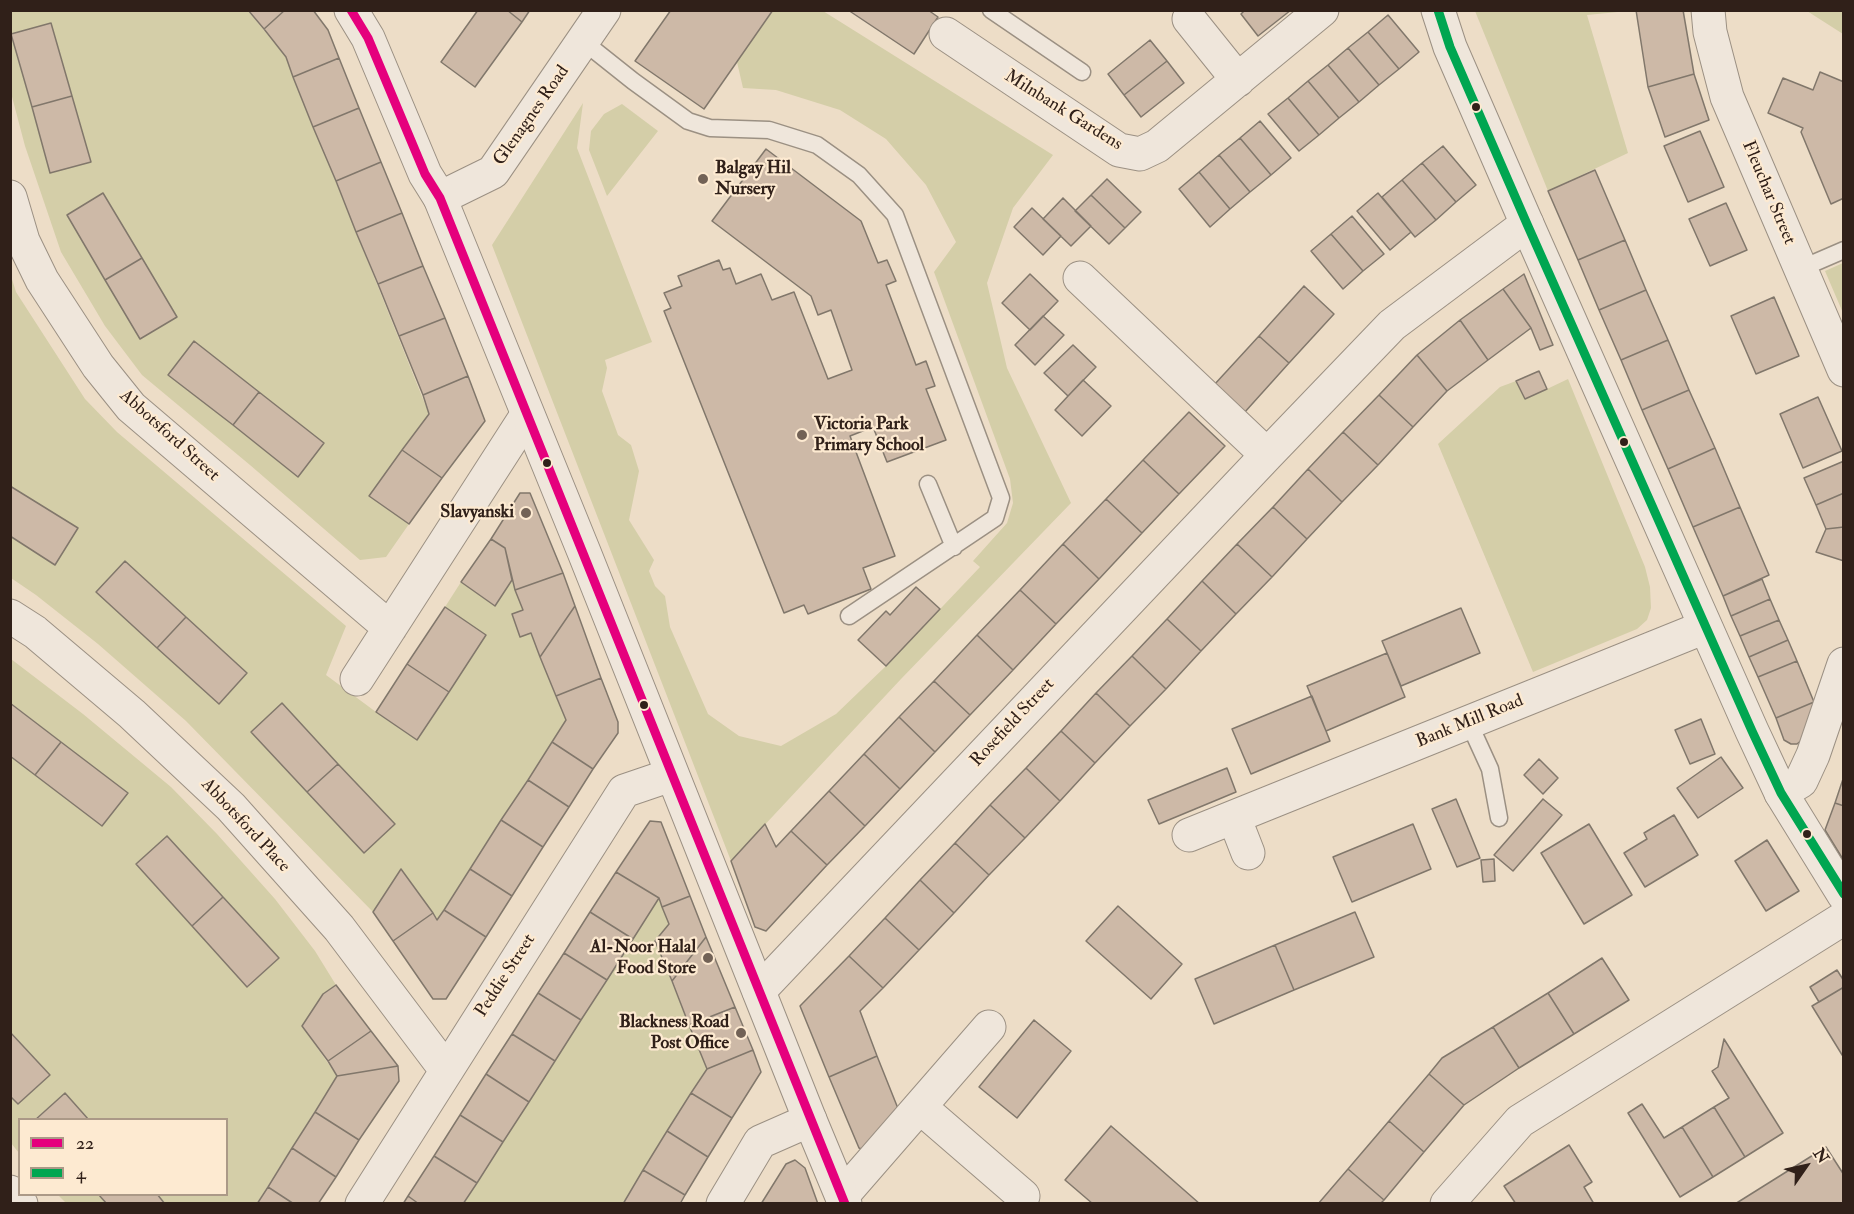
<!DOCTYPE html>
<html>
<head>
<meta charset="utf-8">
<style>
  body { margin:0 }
  #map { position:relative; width:1854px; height:1214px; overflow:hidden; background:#edddc7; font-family:"IM FELL Double Pica",serif }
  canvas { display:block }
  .frame { position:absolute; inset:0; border:12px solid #302019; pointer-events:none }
  .legend { position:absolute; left:18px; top:1118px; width:210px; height:78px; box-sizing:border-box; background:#fdead1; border:2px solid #ab9987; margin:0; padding:8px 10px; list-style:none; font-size:18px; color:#302019 }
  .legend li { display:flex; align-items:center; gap:12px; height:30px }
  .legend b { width:30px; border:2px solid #ab9987 }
  .north { position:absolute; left:1776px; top:1136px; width:60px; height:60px; -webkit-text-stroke:4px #fdead1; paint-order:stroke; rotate:56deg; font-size:16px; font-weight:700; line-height:24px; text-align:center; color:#302019 }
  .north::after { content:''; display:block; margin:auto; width:21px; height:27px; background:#302019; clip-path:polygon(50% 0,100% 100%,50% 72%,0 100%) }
</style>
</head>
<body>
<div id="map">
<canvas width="1854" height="1214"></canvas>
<div class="frame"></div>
<ul class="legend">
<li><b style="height:8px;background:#e5007d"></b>22</li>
<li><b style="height:8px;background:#00a651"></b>4</li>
</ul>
<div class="north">N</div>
</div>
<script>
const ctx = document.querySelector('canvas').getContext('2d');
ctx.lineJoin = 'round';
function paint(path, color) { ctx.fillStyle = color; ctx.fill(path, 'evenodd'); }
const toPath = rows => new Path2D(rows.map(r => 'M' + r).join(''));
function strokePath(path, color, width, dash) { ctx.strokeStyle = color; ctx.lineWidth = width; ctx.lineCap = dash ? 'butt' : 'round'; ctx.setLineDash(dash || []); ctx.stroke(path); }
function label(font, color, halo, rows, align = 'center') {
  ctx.font = font + ' "IM FELL Double Pica",serif'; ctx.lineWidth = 4.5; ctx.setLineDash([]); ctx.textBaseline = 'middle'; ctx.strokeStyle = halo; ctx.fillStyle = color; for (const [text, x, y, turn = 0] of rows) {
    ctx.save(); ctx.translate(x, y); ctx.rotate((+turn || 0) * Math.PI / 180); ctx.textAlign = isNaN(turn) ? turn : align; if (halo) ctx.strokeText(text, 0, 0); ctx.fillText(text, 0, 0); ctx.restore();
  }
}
paint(toPath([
  [10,11,248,11,286,57,429,414,370,496,409,524,386,557,360,560,250,465,142,375,105,326,61,252,25,146,11,93],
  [773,11,823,11,1053,155,1013,208,987,283,1007,368,1071,503,901,679,731,861,492,245,583,103,577,148,652,342,605,360,607,368,602,391,618,435,631,445,639,471,629,520,654,560,649,571,655,586,665,596,670,627,708,714,739,736,781,746,836,714,886,666,980,567,973,561,1007,523,1013,503,1010,479,934,272,956,242,926,185,886,139,840,110,776,90,743,88,737,62],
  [1475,11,1628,11,1587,15,1628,153,1548,191],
  [1807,11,1843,11,1843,34],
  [622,104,658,131,607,196,589,150,591,131,604,114],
  [1843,263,1843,313,1825,271],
  [10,273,16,292,85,399,117,432,346,626,326,675,376,712,417,739,445,607,461,582,495,606,512,580,523,610,512,615,520,637,531,633,566,720,437,920,401,869,373,912,186,721,98,644,36,595,11,578],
  [1568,379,1645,567,1650,587,1651,608,1647,620,1637,629,1533,672,1438,444,1500,387,1516,381,1526,399],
  [11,659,83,714,171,787,217,834,275,899,315,951,336,985,323,994,302,1026,337,1076,257,1203,165,1203,157,1195,226,1194,226,1120,89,1119,65,1093,35,1119,20,1120,19,1153,11,1143,10,1096,18,1104,50,1075,11,1032,11,756,102,826,127,793,11,703],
  [167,836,279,958,248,987,136,864],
  [659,898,669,924,655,941,707,1069,623,1203,463,1204],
  [58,1195,98,1195,107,1203,66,1203]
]), '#d4cea8');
const building = toPath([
  [248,10,285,10,264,29,248,10],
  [285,10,313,10,328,30,339,58,293,77,286,57,264,29,285,10],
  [478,10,507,10,522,22,475,87,441,62,478,10],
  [507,10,530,10,522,22,507,10],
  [671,10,773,10,704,109,635,61,671,10],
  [848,10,928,10,938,17,914,54,848,10],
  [1245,10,1291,10,1258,36,1241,14,1245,10],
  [1636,10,1683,10,1694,74,1648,87,1636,10],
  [1388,15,1419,52,1399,69,1368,32,1388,15],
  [51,23,72,96,32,107,11,34,51,23],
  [1368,32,1399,69,1379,85,1348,48,1368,32],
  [1150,40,1167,61,1124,95,1108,74,1150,40],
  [1348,48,1379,85,1359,102,1328,65,1348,48],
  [339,58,359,108,313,127,293,77,339,58],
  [1167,61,1184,83,1141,117,1124,95,1167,61],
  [1328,65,1359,102,1339,118,1308,81,1328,65],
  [1820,72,1844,82,1844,198,1831,204,1801,132,1803,128,1768,113,1783,78,1813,90,1820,72],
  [1694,74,1709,120,1665,137,1648,87,1694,74],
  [1308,81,1339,118,1319,135,1288,98,1308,81],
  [72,96,91,162,50,173,32,107,72,96],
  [1288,98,1319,135,1299,151,1268,114,1288,98],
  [359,108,381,162,336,181,313,127,359,108],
  [1260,121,1291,158,1271,175,1240,138,1260,121],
  [1700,131,1724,187,1688,202,1664,146,1700,131],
  [1240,138,1271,175,1250,192,1219,155,1240,138],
  [1443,146,1476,185,1456,202,1422,163,1443,146],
  [766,149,861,221,878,263,887,260,896,281,886,285,916,365,926,361,935,386,926,389,946,440,887,462,873,427,850,436,895,556,863,568,871,589,808,614,804,605,784,613,664,311,671,308,664,293,682,286,678,276,719,260,723,270,730,268,736,284,761,274,772,300,794,292,828,379,852,370,831,310,818,315,811,296,712,221,766,149],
  [1219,155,1250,192,1230,209,1199,172,1219,155],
  [381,162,402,213,356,232,336,181,381,162],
  [1422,163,1456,202,1436,220,1402,180,1422,163],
  [1595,170,1625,240,1578,260,1548,191,1595,170],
  [1199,172,1230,209,1210,227,1179,189,1199,172],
  [1107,179,1141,212,1125,228,1091,195,1107,179],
  [1402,180,1436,220,1415,237,1382,197,1402,180],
  [103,193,142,258,105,280,67,215,103,193],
  [1378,193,1411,232,1390,250,1357,211,1378,193],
  [1091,195,1125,228,1109,244,1075,211,1091,195],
  [1063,198,1091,226,1071,246,1043,219,1063,198],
  [1726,203,1747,250,1710,266,1689,219,1726,203],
  [1032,208,1061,236,1043,255,1014,227,1032,208],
  [402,213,423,266,378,284,356,232,402,213],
  [1352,216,1384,254,1363,271,1331,234,1352,216],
  [1331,234,1363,271,1343,289,1311,251,1331,234],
  [1625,240,1646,290,1599,310,1578,260,1625,240],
  [142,258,177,317,140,339,105,280,142,258],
  [423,266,445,318,399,336,378,284,423,266],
  [1030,274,1058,301,1030,330,1002,303,1030,274],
  [1524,274,1553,345,1540,350,1531,328,1503,289,1524,274],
  [1304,286,1334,314,1289,363,1259,336,1304,286],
  [1503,289,1531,328,1488,360,1460,320,1503,289],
  [1646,290,1668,340,1621,360,1599,310,1646,290],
  [1774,297,1799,356,1756,374,1731,316,1774,297],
  [1043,316,1064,335,1035,365,1015,345,1043,316],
  [445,318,468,376,423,395,399,336,445,318],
  [1460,320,1488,360,1447,391,1417,355,1460,320],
  [1259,336,1289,363,1244,413,1214,385,1259,336],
  [1668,340,1689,390,1642,410,1621,360,1668,340],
  [194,341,259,392,233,425,168,375,194,341],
  [1073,345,1096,367,1068,396,1044,373,1073,345],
  [1417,355,1447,391,1413,427,1379,395,1417,355],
  [1539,371,1547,389,1525,399,1516,381,1539,371],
  [468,376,485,421,442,478,402,450,429,414,423,395,468,376],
  [1083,380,1111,406,1082,436,1055,410,1083,380],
  [1689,390,1715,448,1668,469,1642,410,1689,390],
  [259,392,324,443,298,477,233,425,259,392],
  [1379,395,1413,427,1378,465,1343,432,1379,395],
  [1818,397,1842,451,1803,468,1780,414,1818,397],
  [1189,412,1225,446,1179,494,1143,460,1189,412],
  [1343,432,1378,465,1342,502,1308,469,1343,432],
  [1715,448,1740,507,1693,527,1668,469,1715,448],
  [402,450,442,478,409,524,369,496,402,450],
  [1143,460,1179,494,1142,533,1106,499,1143,460],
  [1844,461,1844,493,1816,505,1804,478,1844,461],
  [1308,469,1342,502,1307,539,1273,507,1308,469],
  [10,486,78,528,55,565,10,536,10,486],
  [520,493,530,493,563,573,515,590,505,548,491,539,520,493],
  [1844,493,1844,527,1826,529,1816,505,1844,493],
  [1106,499,1142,533,1099,579,1063,544,1106,499],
  [1273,507,1307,539,1272,577,1237,544,1273,507],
  [1740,507,1769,575,1723,596,1693,527,1740,507],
  [1844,527,1844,561,1816,552,1826,529,1844,527],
  [491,539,505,548,512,580,495,606,461,582,491,539],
  [1063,544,1099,579,1056,624,1020,590,1063,544],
  [1237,544,1272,577,1236,614,1202,581,1237,544],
  [125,561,186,617,157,648,96,592,125,561],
  [563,573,575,606,540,657,531,633,520,637,512,614,523,610,515,590,563,573],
  [1762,579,1770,599,1731,616,1723,596,1762,579],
  [1202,581,1236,614,1201,651,1167,619,1202,581],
  [916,587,940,609,886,666,858,640,886,611,890,615,916,587],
  [1020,590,1056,624,1013,670,977,635,1020,590],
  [1770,599,1779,620,1740,636,1731,616,1770,599],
  [575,606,601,678,556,696,540,657,575,606],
  [445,607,486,635,449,692,407,664,445,607],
  [1461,608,1480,653,1401,686,1382,641,1461,608],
  [186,617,247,673,219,704,157,648,186,617],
  [1167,619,1201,651,1166,689,1132,656,1167,619],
  [1779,620,1788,640,1749,657,1740,636,1779,620],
  [977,635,1013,670,970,715,934,681,977,635],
  [1788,640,1797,661,1758,677,1749,657,1788,640],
  [1387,653,1405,697,1326,731,1307,686,1387,653],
  [1132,656,1166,689,1130,726,1096,693,1132,656],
  [1797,661,1814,702,1776,718,1758,677,1797,661],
  [407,664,449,692,417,740,376,712,407,664],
  [601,678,618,722,618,733,593,769,552,742,566,720,556,696,601,678],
  [934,681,970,715,935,752,899,717,934,681],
  [1096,693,1130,726,1095,763,1061,731,1096,693],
  [1312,696,1330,741,1251,774,1232,729,1312,696],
  [1814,702,1803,739,1797,744,1791,744,1784,740,1776,718,1814,702],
  [10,703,61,742,35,775,10,756,10,703],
  [282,703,338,764,307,792,251,732,282,703],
  [899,717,935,752,900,789,864,754,899,717],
  [1701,719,1715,754,1690,764,1675,730,1701,719],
  [1061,731,1095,763,1060,801,1026,768,1061,731],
  [61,742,128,793,102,826,35,775,61,742],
  [552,742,593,769,569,807,528,780,552,742],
  [864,754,900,789,865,826,829,791,864,754],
  [1721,757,1743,788,1698,818,1677,788,1721,757],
  [1539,759,1558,778,1543,794,1524,775,1539,759],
  [338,764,395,824,364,853,307,792,338,764],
  [1026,768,1060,801,1025,838,990,805,1026,768],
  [1227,768,1236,792,1159,824,1148,800,1227,768],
  [1844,776,1844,806,1835,803,1844,776],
  [528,780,569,807,543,847,501,820,528,780],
  [829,791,865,826,827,865,791,831,829,791],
  [1456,799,1480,858,1457,867,1432,809,1456,799],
  [1543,799,1562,815,1513,871,1494,855,1543,799],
  [1835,803,1844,806,1844,861,1825,830,1835,803],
  [990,805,1025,838,989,875,955,843,990,805],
  [1674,815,1698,855,1645,887,1624,853,1647,839,1644,833,1674,815],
  [501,820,543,847,512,896,470,869,501,820],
  [650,821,661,822,690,896,662,907,659,898,616,872,650,821],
  [765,824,776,847,791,831,827,865,766,931,755,927,731,861,765,824],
  [1413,824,1431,869,1352,902,1333,857,1413,824],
  [1589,824,1632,895,1584,924,1541,853,1589,824],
  [167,836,223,897,192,926,136,864,167,836],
  [1767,840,1799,891,1766,911,1735,861,1767,840],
  [955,843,989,875,954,913,920,880,955,843],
  [1494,859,1495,881,1483,882,1481,860,1494,859],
  [401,869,433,913,393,941,373,912,401,869],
  [470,869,512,896,486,937,444,910,470,869],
  [616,872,659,898,633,939,590,912,616,872],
  [920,880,954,913,919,950,885,918,920,880],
  [690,896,706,937,672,981,655,941,669,924,662,907,690,896],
  [223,897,279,958,247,987,192,926,223,897],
  [1118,906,1182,964,1151,999,1086,941,1118,906],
  [444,910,486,937,446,999,433,999,393,941,433,913,437,920,444,910],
  [590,912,633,939,607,980,564,953,590,912],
  [1355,912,1374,957,1294,990,1275,945,1355,912],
  [885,918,919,950,883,988,849,956,885,918],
  [706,937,735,1007,689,1025,672,981,706,937],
  [1275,945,1294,990,1214,1024,1195,979,1275,945],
  [564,953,607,980,581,1020,538,993,564,953],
  [849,956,883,988,860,1011,877,1056,829,1077,800,1006,849,956],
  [1602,958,1629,1000,1574,1034,1548,993,1602,958],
  [1837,970,1844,981,1844,987,1819,1002,1810,987,1837,970],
  [336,985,371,1031,328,1061,302,1026,323,994,336,985],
  [1844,987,1844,1058,1812,1006,1844,987],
  [538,993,581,1020,555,1061,512,1034,538,993],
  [1548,993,1574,1034,1519,1068,1493,1027,1548,993],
  [735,1007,753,1050,707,1069,689,1025,735,1007],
  [1034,1020,1071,1051,1017,1118,979,1087,1034,1020],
  [1493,1027,1519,1068,1464,1105,1429,1074,1442,1058,1493,1027],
  [371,1031,398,1066,337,1076,328,1061,371,1031],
  [10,1032,50,1075,18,1104,10,1096,10,1032],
  [512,1034,555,1061,529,1102,486,1074,512,1034],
  [1724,1039,1783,1133,1745,1157,1714,1107,1729,1098,1712,1071,1718,1067,1724,1039],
  [753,1050,761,1072,732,1118,691,1093,707,1069,753,1050],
  [877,1056,901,1116,866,1151,859,1148,829,1077,877,1056],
  [398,1066,399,1081,359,1140,315,1112,337,1076,398,1066],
  [486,1074,529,1102,503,1142,460,1115,486,1074],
  [1429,1074,1464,1105,1424,1152,1389,1121,1429,1074],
  [65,1093,89,1120,35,1120,65,1093],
  [691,1093,732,1118,708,1157,667,1131,691,1093],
  [1642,1104,1664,1138,1682,1127,1713,1177,1680,1197,1628,1113,1642,1104],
  [1714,1107,1745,1157,1713,1177,1682,1127,1714,1107],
  [315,1112,359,1140,336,1177,292,1148,315,1112],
  [460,1115,503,1142,477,1183,434,1156,460,1115],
  [1389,1121,1424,1152,1384,1200,1348,1169,1389,1121],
  [1111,1126,1200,1204,1093,1204,1065,1180,1111,1126],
  [667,1131,708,1157,685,1195,643,1170,667,1131],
  [1569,1145,1592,1182,1584,1187,1594,1204,1516,1204,1504,1186,1569,1145],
  [1826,1147,1844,1175,1844,1204,1735,1204,1826,1147],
  [292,1148,336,1177,318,1204,294,1204,268,1187,292,1148],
  [434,1156,477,1183,463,1204,419,1204,408,1196,434,1156],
  [795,1160,805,1168,818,1204,761,1204,786,1164,795,1160],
  [1348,1169,1384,1200,1380,1204,1318,1204,1348,1169],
  [643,1170,685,1195,680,1204,623,1204,643,1170],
  [268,1187,294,1204,257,1204,268,1187],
  [98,1194,157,1194,165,1204,107,1204,98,1194],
  [408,1196,419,1204,403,1204,408,1196]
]);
paint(building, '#cdb9a7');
strokePath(building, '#81776b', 1.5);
const service = toPath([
  [991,10,1082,72],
  [584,42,633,81,688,121,710,128,769,130,817,145,859,175,895,215,1001,498,995,518,849,616],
  [1800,269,1844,250],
  [928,484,954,547],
  [1469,723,1490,769,1499,818]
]);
const minor = toPath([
  [1708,10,1710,32,1727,97,1844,370],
  [1189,19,1238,80],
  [946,34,1119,150,1140,154,1157,146,1322,10],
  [10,197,23,241,42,280,98,366,131,407,390,628],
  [440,198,493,172,604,10],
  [1080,278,1267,455],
  [10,616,35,632,132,714,231,807,339,928,446,1070],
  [357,679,527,415],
  [1781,793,1801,781,1813,755,1844,664],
  [1234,817,1248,853],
  [1189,835,1705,627],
  [759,991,1267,455,1392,325,1527,224],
  [920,1107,1023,1196],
  [10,1192,21,1204],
  [842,1196,989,1027],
  [362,1204,624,791,671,775],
  [723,1204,760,1142,810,1120],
  [1447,1204,1520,1121,1844,918]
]);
const tertiary = toPath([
  [351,10,368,38,425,174,440,198,584,552,810,1120,845,1204],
  [1438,10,1450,47,1527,224,1752,731,1781,793,1844,895]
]);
strokePath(service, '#9b9083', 19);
strokePath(minor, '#9b9083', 35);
strokePath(tertiary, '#9b9083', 35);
strokePath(service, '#efe6db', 16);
strokePath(minor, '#efe6db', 33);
strokePath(tertiary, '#efe6db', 33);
strokePath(toPath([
  [351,10,368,38,425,174,440,198,845,1204]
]), '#e5007d', 9);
strokePath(toPath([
  [1438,10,1450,47,1527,224,1752,731,1781,793,1844,894]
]), '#00a651', 9);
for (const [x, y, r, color] of [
  [1476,107,5,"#302019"],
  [703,179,6,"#726256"],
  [802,435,6,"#726256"],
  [1624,442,5,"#302019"],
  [547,463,5,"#302019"],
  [526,513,6,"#726256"],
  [644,705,5,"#302019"],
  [1807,834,5,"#302019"],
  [708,958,6,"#726256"],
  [741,1033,6,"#726256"]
]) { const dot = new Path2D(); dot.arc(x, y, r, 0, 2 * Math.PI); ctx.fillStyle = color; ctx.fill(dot); strokePath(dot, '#fdead1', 2); }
label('18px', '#302019', '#fdead1', [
  ["Milnbank Gardens",1063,111,32],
  ["Glenagnes Road",532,116,-55],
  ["Fleuchar Street",1768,193,67],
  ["Abbotsford Street",169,436,42],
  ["Bank Mill Road",1470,722,-22],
  ["Rosefield Street",1013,723,-47],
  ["Abbotsford Place",245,826,47],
  ["Peddie Street",506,976,-57]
]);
label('bold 18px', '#302019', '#fdead1', [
  ["Balgay Hil",715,169,"left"],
  ["Nursery",715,190,"left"],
  ["Victoria Park",814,425,"left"],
  ["Primary School",814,446,"left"],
  ["Slavyanski",514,513],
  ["Al-Noor Halal",696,948],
  ["Food Store",696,969],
  ["Blackness Road",729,1023],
  ["Post Office",729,1044]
], 'right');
</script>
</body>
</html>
